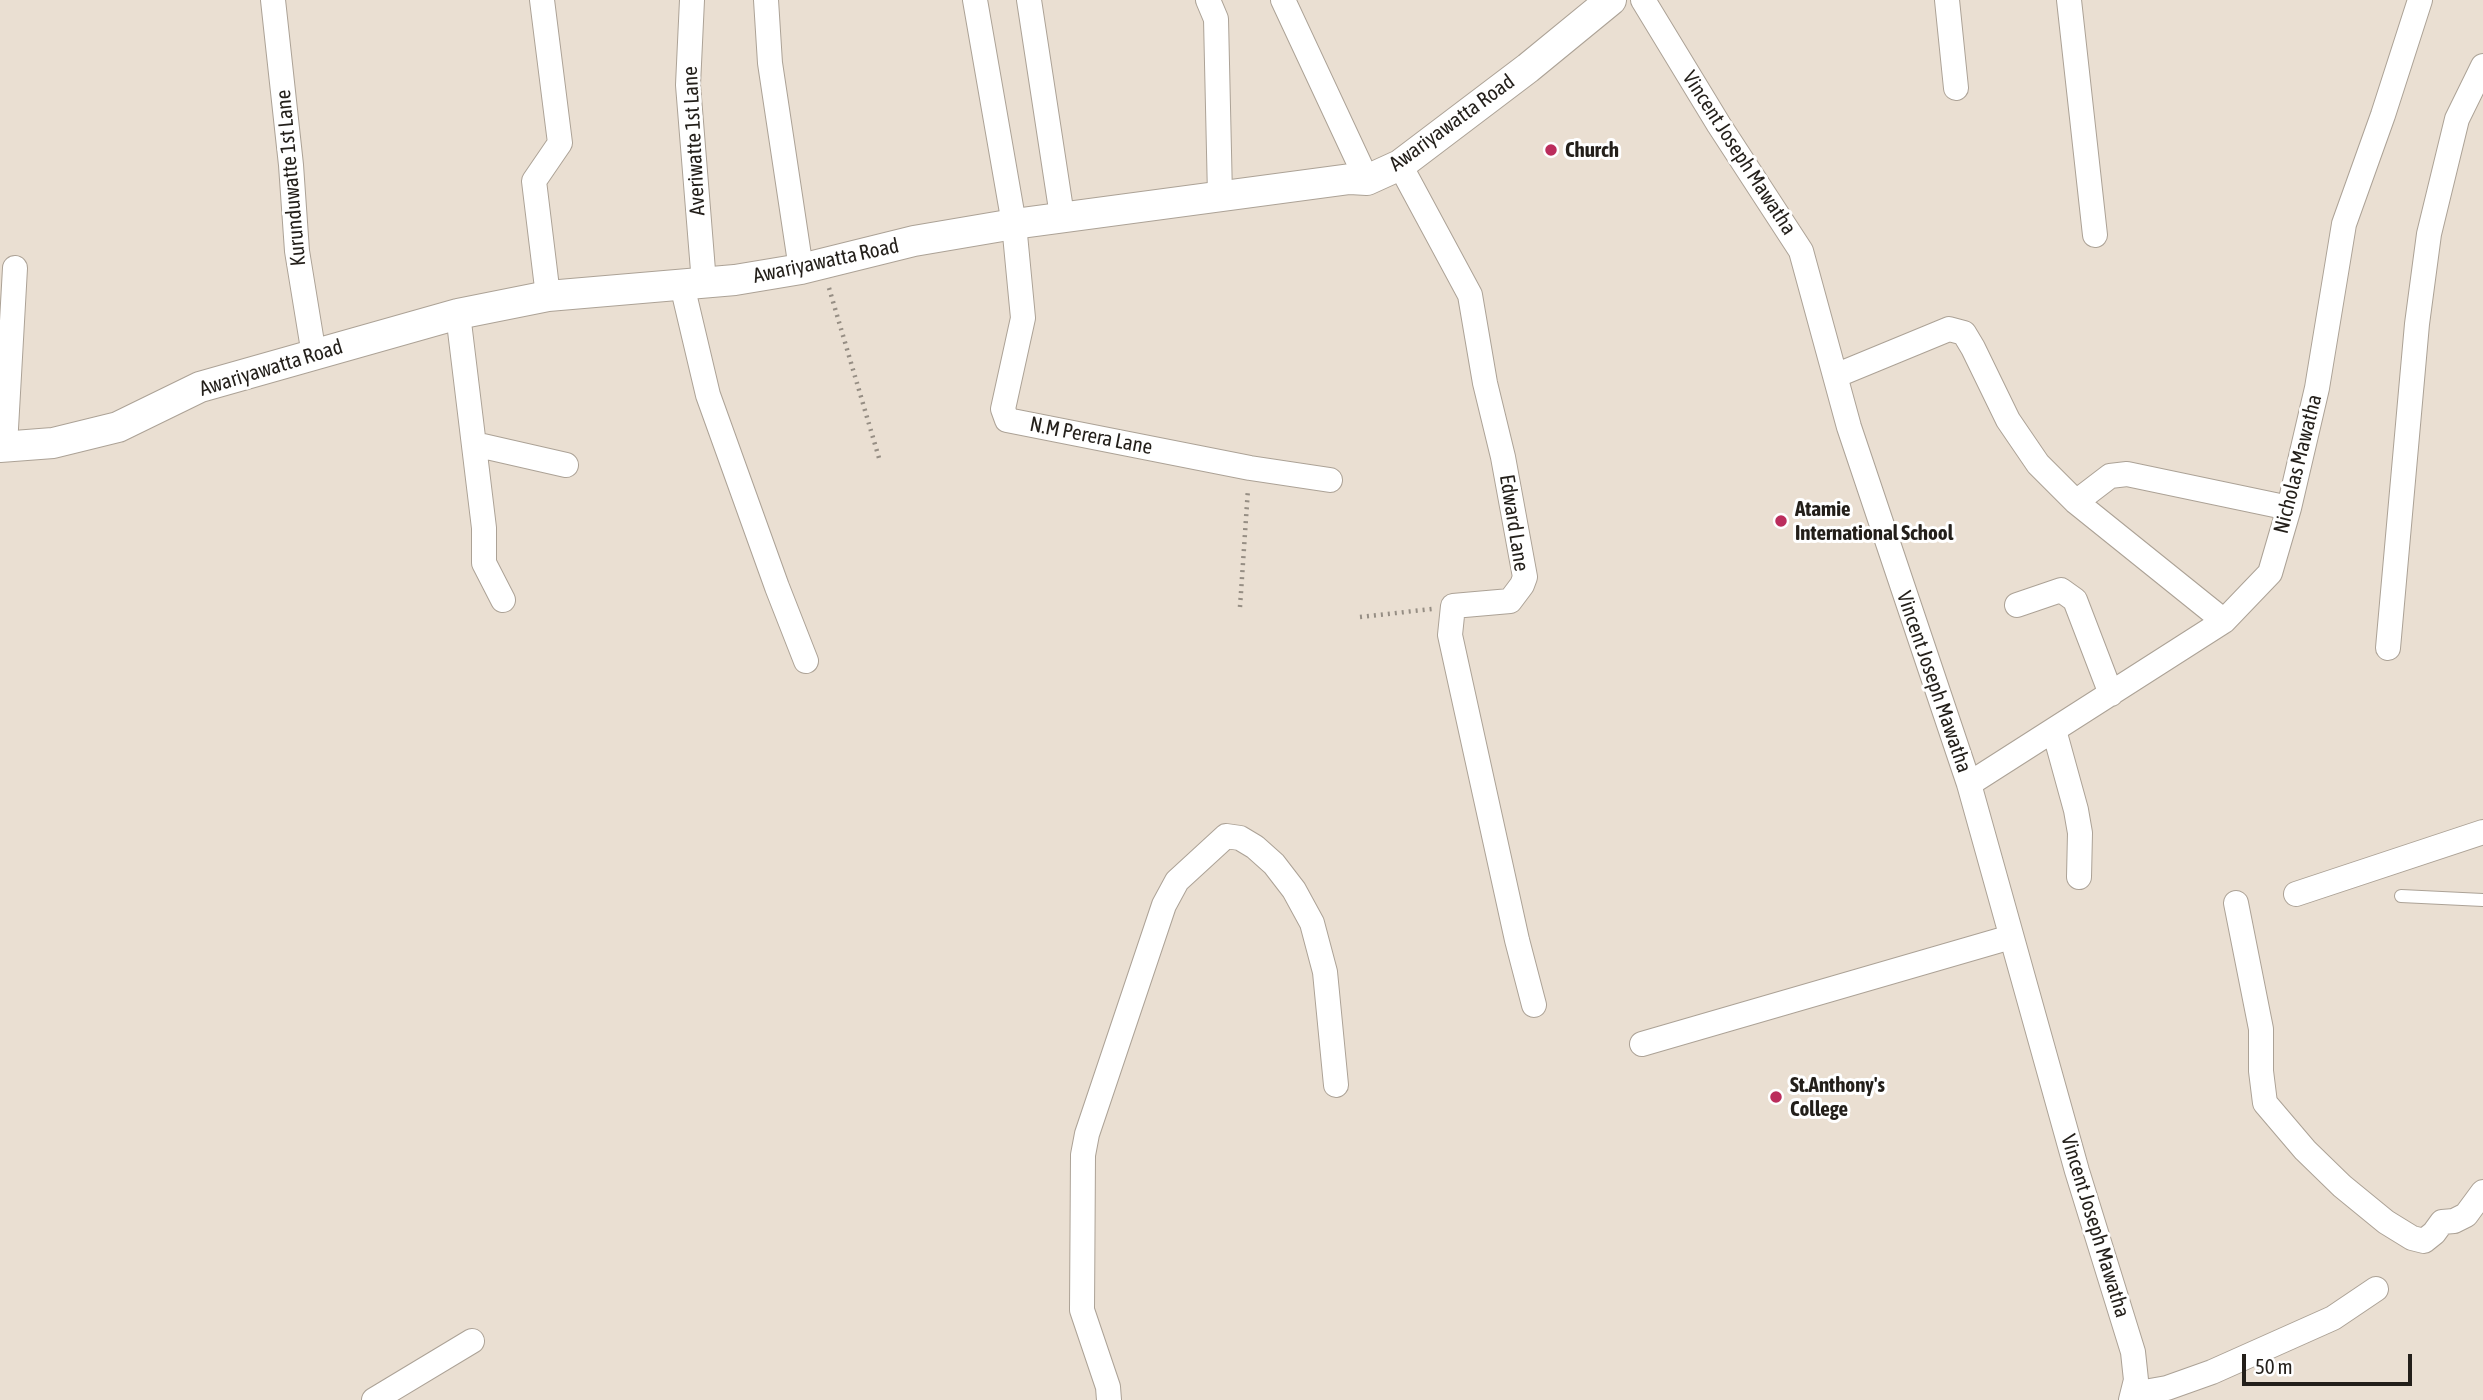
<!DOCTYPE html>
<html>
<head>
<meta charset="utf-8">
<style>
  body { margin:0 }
  #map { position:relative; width:2483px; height:1400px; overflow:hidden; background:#eadfd2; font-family:"Asap Condensed",sans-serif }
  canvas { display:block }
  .scale { position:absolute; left:2242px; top:1354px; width:170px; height:32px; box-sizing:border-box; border:4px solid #231f1a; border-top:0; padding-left:9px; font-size:21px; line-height:24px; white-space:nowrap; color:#231f1a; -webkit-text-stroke:5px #fff; paint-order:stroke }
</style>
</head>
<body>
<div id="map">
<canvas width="2483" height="1400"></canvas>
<div class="scale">50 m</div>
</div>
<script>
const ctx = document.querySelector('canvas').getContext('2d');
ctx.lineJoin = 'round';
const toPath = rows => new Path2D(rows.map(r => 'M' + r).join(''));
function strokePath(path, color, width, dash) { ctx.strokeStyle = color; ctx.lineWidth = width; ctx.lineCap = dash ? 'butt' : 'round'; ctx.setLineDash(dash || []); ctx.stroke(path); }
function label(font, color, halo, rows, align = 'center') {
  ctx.font = font + ' "Asap Condensed",sans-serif'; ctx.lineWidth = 6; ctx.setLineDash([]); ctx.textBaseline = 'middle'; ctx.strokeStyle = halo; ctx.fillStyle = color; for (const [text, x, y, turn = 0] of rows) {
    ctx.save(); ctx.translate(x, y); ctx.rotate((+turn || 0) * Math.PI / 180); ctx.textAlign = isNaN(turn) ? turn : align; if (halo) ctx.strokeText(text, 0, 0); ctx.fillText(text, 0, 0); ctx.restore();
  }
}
const service = toPath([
  [2401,896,2483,900]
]);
const minor = toPath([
  [273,0,291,165,297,251,314,355],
  [542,0,560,143,534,181,548,296],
  [692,0,688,85,704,283],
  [766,0,770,63,801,269],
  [975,0,1014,224,1023,318,1003,409,1007,420,1250,468,1330,480],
  [1029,0,1062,216],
  [1208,0,1216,19,1220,196],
  [1283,0,1367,180],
  [1643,0,1719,125,1801,251,1849,427,1969,784,2077,1171,2133,1352,2136,1380,2131,1400],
  [1947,0,1956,88],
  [2069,0,2095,235],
  [1400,165,1470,295,1485,383,1503,457,1525,577,1522,585,1510,601,1453,606,1450,635,1517,940,1534,1005],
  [682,285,708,395,777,587,806,661],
  [458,314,484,528,484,563,503,600],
  [1835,376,1949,329,1964,333,1973,348,2008,420,2038,464,2076,502,2224,621],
  [474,444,566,465],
  [5,446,15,268],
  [2076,502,2110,476,2127,474,2289,508],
  [2017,605,2061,590,2075,600,2111,694],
  [2388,648,2417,324,2429,234,2457,119,2483,66],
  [2054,730,2076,810,2080,833,2079,877],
  [1969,784,2224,621,2270,573,2289,508,2317,388,2344,224,2383,115,2420,0],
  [2296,894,2483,832],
  [2236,903,2261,1029,2261,1071,2265,1103,2305,1150,2342,1186,2386,1222,2412,1238,2424,1241,2434,1233,2442,1222,2454,1221,2466,1215,2483,1192],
  [1642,1044,2011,937],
  [2133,1394,2167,1388,2212,1372,2333,1318,2376,1289],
  [374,1400,472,1341],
  [1109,1400,1108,1387,1082,1310,1083,1155,1087,1134,1164,905,1177,881,1226,836,1240,838,1255,847,1274,864,1294,890,1312,923,1325,972,1336,1085]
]);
const tertiary = toPath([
  [0,447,53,443,118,427,200,387,458,314,548,296,735,280,801,269,914,241,1014,224,1350,179,1367,180,1400,165,1528,68,1611,0]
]);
strokePath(service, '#aca296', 14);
strokePath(minor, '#aca296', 26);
strokePath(tertiary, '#aca296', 32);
strokePath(toPath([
  [829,288,879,458],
  [1240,607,1248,489],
  [1360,617,1432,609]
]), '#968e84', 4.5, [2, 5]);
strokePath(service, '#fff', 12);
strokePath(minor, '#fff', 24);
strokePath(tertiary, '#fff', 30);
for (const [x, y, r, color] of [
  [1551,150,7,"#bb2d5c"],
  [1781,521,7,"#bb2d5c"],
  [1776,1097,7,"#bb2d5c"]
]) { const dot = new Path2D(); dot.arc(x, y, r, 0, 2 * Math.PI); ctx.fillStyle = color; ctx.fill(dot); strokePath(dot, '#fff', 2.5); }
label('21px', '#231f1a', '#fff', [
  ["Awariyawatta Road",1452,123,-36],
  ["Averiwatte 1st Lane",694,141,-93],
  ["Vincent Joseph Mawatha",1739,153,57],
  ["Kurunduwatte 1st Lane",291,178,-95],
  ["Awariyawatta Road",826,261,-12],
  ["Awariyawatta Road",271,368,-17],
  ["N.M Perera Lane",1091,436,11],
  ["Nicholas Mawatha",2298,464,-76],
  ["Edward Lane",1514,523,81],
  ["Vincent Joseph Mawatha",1934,682,71],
  ["Vincent Joseph Mawatha",2095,1226,73]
]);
label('bold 21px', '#231f1a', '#fff', [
  ["Church",1565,150],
  ["Atamie",1795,509],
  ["International School",1795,533],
  ["St.Anthony's",1790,1085],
  ["College",1790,1109]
], 'left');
</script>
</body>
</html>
